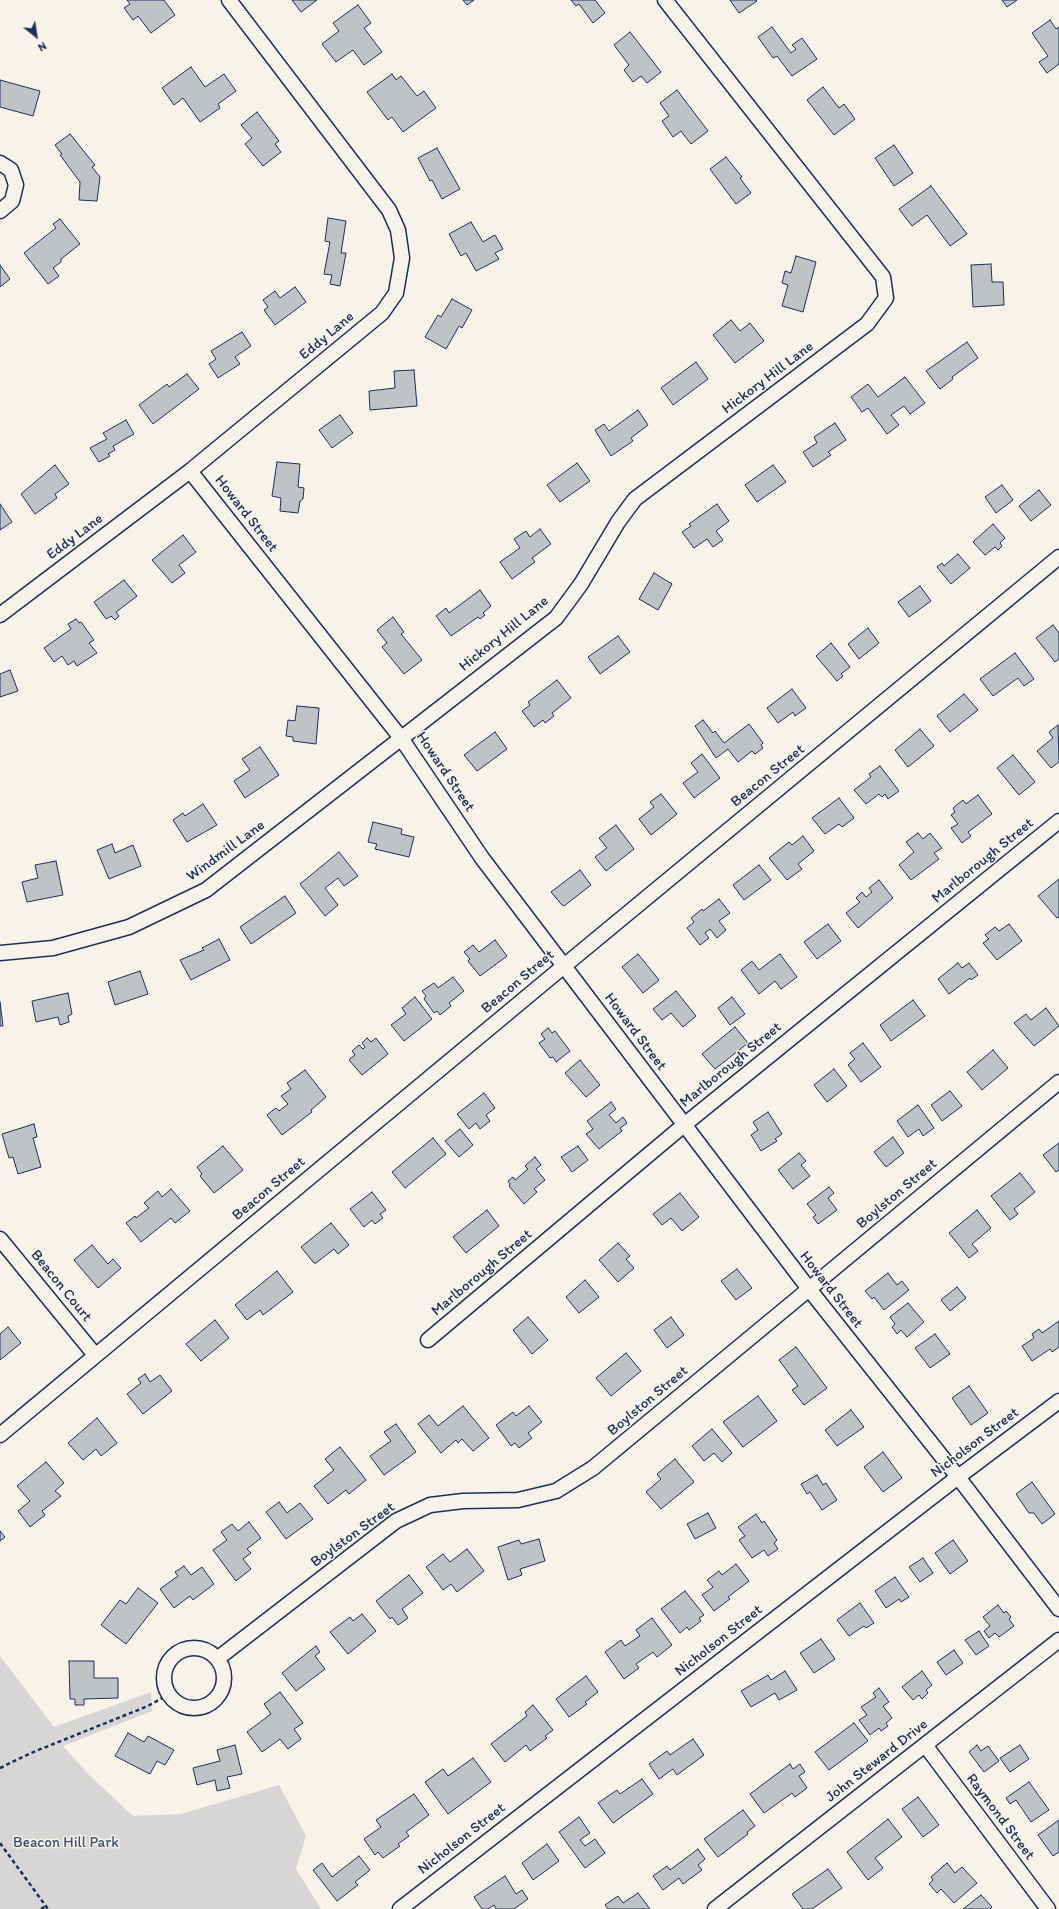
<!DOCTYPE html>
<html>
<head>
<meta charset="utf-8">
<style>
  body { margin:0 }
  #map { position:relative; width:1059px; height:1909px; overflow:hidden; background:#f7f3e8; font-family:Itim,sans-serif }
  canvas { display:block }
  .north { position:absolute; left:16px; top:16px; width:40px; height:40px; -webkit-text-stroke:3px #f7f3e8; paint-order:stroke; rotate:150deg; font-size:11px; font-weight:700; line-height:16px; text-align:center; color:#1b2f5e }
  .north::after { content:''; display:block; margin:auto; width:14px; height:18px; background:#1b2f5e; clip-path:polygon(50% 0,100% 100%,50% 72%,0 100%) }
</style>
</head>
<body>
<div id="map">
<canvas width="1059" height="1909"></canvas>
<div class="north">N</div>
</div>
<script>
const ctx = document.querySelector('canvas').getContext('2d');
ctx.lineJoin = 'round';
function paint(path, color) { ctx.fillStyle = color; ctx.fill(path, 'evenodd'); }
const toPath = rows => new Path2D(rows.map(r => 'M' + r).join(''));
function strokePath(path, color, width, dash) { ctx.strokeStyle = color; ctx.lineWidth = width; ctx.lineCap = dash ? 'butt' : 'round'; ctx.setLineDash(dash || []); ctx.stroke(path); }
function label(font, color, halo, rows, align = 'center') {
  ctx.font = font + ' Itim,sans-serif'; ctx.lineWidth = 3; ctx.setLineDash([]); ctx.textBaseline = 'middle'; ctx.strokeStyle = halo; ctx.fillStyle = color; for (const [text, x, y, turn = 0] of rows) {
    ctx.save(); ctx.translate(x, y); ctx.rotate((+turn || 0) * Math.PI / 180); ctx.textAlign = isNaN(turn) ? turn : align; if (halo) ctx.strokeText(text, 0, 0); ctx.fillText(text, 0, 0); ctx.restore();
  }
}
paint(toPath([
  [0,1656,54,1727,151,1692,152,1711,63,1746,89,1775,133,1816,181,1814,279,1785,306,1836,296,1869,321,1909,0,1909]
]), '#d7d6d4');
const building = toPath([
  [127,0,164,0,175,15,151,33,138,16,133,20,124,8,130,4,127,0],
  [292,0,317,0,301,12,292,0],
  [463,0,474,0,467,5,463,0],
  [571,0,595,0,605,13,593,23,579,4,576,6,571,0],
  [730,0,756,0,757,1,739,13,730,0],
  [1002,0,1017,0,1007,7,1002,0],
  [358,5,371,23,364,28,382,52,364,65,353,50,336,62,322,44,339,31,333,23,358,5],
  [1050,20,1056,29,1059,27,1059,64,1047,73,1039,62,1048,56,1032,33,1050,20],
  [772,27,791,53,796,49,792,45,802,38,817,59,792,76,777,56,773,58,758,37,772,27],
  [630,32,661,72,647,83,641,76,633,82,624,70,629,65,614,45,630,32],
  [191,67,205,87,224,74,236,91,218,104,220,108,200,122,183,98,174,105,162,88,191,67],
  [392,74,396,80,401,76,417,96,424,91,436,108,403,132,392,117,388,120,367,92,392,74],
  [0,80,40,91,33,116,0,107,0,80],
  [823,87,839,108,844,104,855,119,834,135,807,100,823,87],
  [677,90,708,131,691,144,681,131,673,137,662,121,669,116,660,103,677,90],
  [257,112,279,141,275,144,281,152,263,166,245,144,252,138,241,125,257,112],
  [70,134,95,165,92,167,100,177,97,201,79,200,80,182,60,155,62,154,55,145,70,134],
  [894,145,913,173,894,186,875,158,894,145],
  [437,148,460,189,442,199,432,180,430,181,418,158,437,148],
  [726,157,742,177,740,178,751,193,736,204,710,169,726,157],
  [931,186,967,234,950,246,927,215,912,226,899,209,931,186],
  [328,218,346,221,341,253,346,253,340,286,330,284,332,275,324,274,330,242,325,241,328,218],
  [60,219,80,244,61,259,61,262,53,268,59,276,48,284,24,253,56,228,53,224,60,219],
  [471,222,483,242,495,235,503,249,495,253,499,259,476,271,466,253,461,256,449,234,471,222],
  [796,256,816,262,803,312,782,306,788,285,782,283,785,271,791,273,796,256],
  [991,264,992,282,1003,282,1004,305,973,307,971,265,991,264],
  [0,265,10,279,0,287,0,265],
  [295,287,306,302,275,325,264,310,268,307,263,300,275,291,280,298,295,287],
  [452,299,472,310,462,328,459,326,446,349,425,337,438,315,441,317,452,299],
  [731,320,740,331,750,323,764,341,735,363,713,335,731,320],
  [242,332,251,346,235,357,240,364,218,378,209,364,216,359,211,351,242,332],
  [967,342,978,358,952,377,953,379,940,389,926,371,967,342],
  [696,362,708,379,673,405,661,388,696,362],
  [414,370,417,406,370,410,369,391,395,388,394,371,414,370],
  [187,374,199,389,153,424,139,405,167,384,169,387,187,374],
  [905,377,925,403,910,414,904,406,891,415,899,425,887,434,868,408,862,412,851,397,868,384,878,397,905,377],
  [638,410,648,425,631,438,633,441,611,456,595,430,604,424,609,431,638,410],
  [340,415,353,433,332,448,319,430,340,415],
  [126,420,134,434,113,446,115,450,108,454,110,456,99,462,90,448,107,439,103,433,126,420],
  [835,423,846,440,828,452,831,455,813,467,803,452,817,443,814,437,835,423],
  [277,462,300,464,298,487,304,488,303,499,300,501,298,513,280,511,281,498,272,496,277,462],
  [577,463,590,481,560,502,547,485,577,463],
  [55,465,69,484,55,494,57,498,35,514,21,494,55,465],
  [773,465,786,482,757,502,745,485,773,465],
  [1002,485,1013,500,996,513,985,497,1002,485],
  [1039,490,1051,505,1031,521,1019,506,1039,490],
  [0,504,12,522,0,530,0,504],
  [717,504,729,521,716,531,723,540,713,547,707,539,694,548,682,532,691,526,689,524,717,504],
  [993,524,1005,538,1000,543,1002,546,998,550,995,547,985,555,973,542,993,524],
  [540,529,551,544,532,558,535,562,512,579,500,562,520,548,514,539,526,531,530,537,540,529],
  [183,535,196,552,179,565,185,573,172,583,152,560,183,535],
  [958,554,970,568,951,584,937,567,942,563,944,566,958,554],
  [654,573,672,584,658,610,639,599,654,573],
  [124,580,137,596,116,612,119,616,115,620,111,616,106,619,94,602,124,580],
  [920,586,931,601,909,617,898,602,920,586],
  [480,590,491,606,483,613,485,615,480,619,478,617,451,636,436,616,446,608,449,613,480,590],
  [393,617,404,632,401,634,422,660,404,674,382,647,387,643,377,630,393,617],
  [76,619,79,623,81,622,94,640,89,643,97,653,77,666,74,661,68,665,62,656,54,662,44,648,71,629,68,624,76,619],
  [1053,625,1059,633,1059,659,1055,662,1036,638,1053,625],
  [868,628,879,643,859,659,848,644,868,628],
  [618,636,630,652,600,674,588,657,618,636],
  [831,643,850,667,841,674,843,676,837,681,816,656,831,643],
  [1015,653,1034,679,1024,686,1018,678,993,696,980,679,1015,653],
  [10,670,18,691,0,697,0,674,10,670],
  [557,680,571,698,552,713,554,716,545,723,543,720,534,727,522,711,530,705,528,702,557,680],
  [792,689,806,708,795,716,793,712,778,723,767,708,792,689],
  [964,694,978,710,950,732,937,716,964,694],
  [297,706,319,708,316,744,293,741,293,737,286,736,288,720,295,721,297,706],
  [703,720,713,733,715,731,724,743,749,724,763,743,761,745,763,748,755,754,752,751,738,762,728,749,716,758,695,726,703,720],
  [1058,725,1059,762,1051,768,1037,751,1053,738,1049,732,1058,725],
  [920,729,934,746,908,767,895,750,920,729],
  [495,732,507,749,477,771,464,755,495,732],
  [260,747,279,775,245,798,234,781,250,770,242,759,260,747],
  [702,754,720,778,694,798,683,783,698,772,691,763,702,754],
  [1013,755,1035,782,1019,795,997,768,1013,755],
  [880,766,899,791,888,799,885,794,882,797,879,794,866,804,854,790,871,777,869,774,880,766],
  [661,794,677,814,651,835,639,819,654,807,650,802,661,794],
  [978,795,992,814,968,832,971,836,962,843,951,828,958,824,951,815,955,812,953,808,963,800,966,804,978,795],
  [839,798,854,818,842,827,839,824,825,834,812,818,839,798],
  [203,804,217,825,187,842,173,820,183,813,185,816,203,804],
  [373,822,402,829,401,834,414,837,409,857,375,849,377,844,368,842,373,822],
  [616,825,634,849,606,871,595,857,607,848,599,838,616,825],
  [918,833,923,839,930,833,942,848,934,853,939,859,911,880,899,865,914,852,906,842,918,833],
  [803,836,814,851,798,864,802,869,787,880,769,858,789,842,792,845,803,836],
  [112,844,115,853,133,845,141,866,109,879,97,850,112,844],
  [339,852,358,876,344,886,338,878,325,888,338,905,325,916,300,884,339,852],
  [56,861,63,895,27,902,22,882,38,878,35,865,56,861],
  [759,865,771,880,744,900,733,885,759,865],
  [580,870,591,885,564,906,562,905,551,892,580,870],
  [1059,879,1059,917,1057,918,1038,896,1059,879],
  [879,880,893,898,858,928,846,913,860,902,856,898,862,892,866,897,872,892,869,888,879,880],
  [285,896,296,913,251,944,240,927,285,896],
  [719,899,730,913,719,921,726,930,717,938,710,929,705,933,709,938,700,945,687,928,694,922,691,918,702,909,703,911,719,899],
  [828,924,841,941,817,959,804,942,828,924],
  [1009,924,1022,941,997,960,983,943,989,939,985,935,995,927,999,931,1009,924],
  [219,939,230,960,191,980,180,960,204,950,202,948,219,939],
  [495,940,507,956,480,976,468,961,470,959,464,952,473,945,479,952,495,940],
  [638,954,659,980,643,993,622,967,638,954],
  [780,954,797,977,781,989,775,981,759,994,741,970,752,961,759,970,780,954],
  [958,963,962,968,969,963,978,975,971,980,970,978,949,994,938,979,958,963],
  [140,971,148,994,115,1005,108,982,140,971],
  [453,977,464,991,449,1003,451,1006,440,1015,437,1011,434,1013,424,999,426,996,422,991,434,983,438,988,453,977],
  [676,991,696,1016,683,1027,671,1013,662,1020,653,1009,676,991],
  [68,993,72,1014,68,1016,69,1022,60,1025,58,1017,36,1022,32,1001,68,993],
  [415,997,432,1019,404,1041,391,1025,406,1014,402,1008,415,997],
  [732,997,745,1014,730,1025,718,1008,732,997],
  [913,1000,925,1016,891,1041,880,1025,913,1000],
  [0,1002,3,1026,0,1026,0,1002],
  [1046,1008,1059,1026,1034,1046,1014,1023,1026,1014,1031,1020,1046,1008],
  [735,1027,748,1043,715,1069,702,1054,735,1027],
  [548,1028,552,1033,555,1031,570,1051,556,1062,553,1057,550,1058,539,1043,545,1039,541,1034,548,1028],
  [367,1038,371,1042,376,1038,388,1054,362,1075,349,1060,355,1055,352,1051,359,1045,363,1049,365,1047,362,1043,367,1038],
  [863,1043,881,1067,861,1082,848,1065,855,1059,850,1053,863,1043],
  [993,1050,1008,1068,982,1090,967,1072,993,1050],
  [580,1060,600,1085,586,1097,565,1073,580,1060],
  [834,1069,847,1086,827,1102,814,1085,834,1069],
  [305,1070,326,1097,311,1110,312,1112,282,1135,267,1115,276,1108,279,1111,288,1104,281,1096,291,1089,287,1083,305,1070],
  [950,1091,962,1106,942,1121,931,1105,950,1091],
  [484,1093,495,1108,486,1115,490,1121,480,1129,476,1123,469,1129,457,1114,484,1093],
  [611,1102,616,1109,609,1115,616,1123,623,1117,627,1123,620,1128,622,1131,599,1149,586,1134,593,1129,587,1121,611,1102],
  [918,1105,934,1128,923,1136,919,1129,908,1137,897,1121,918,1105],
  [768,1112,782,1134,775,1139,777,1141,761,1151,751,1135,758,1130,753,1122,768,1112],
  [34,1124,37,1137,33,1138,41,1167,18,1174,13,1157,9,1158,2,1134,34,1124],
  [460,1129,473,1145,459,1157,445,1141,460,1129],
  [893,1137,904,1153,886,1167,874,1152,893,1137],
  [433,1138,446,1154,405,1188,392,1172,433,1138],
  [1059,1143,1059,1170,1056,1172,1043,1155,1059,1143],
  [223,1146,243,1170,214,1193,200,1176,202,1174,197,1167,223,1146],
  [578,1146,588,1160,572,1172,561,1157,578,1146],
  [799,1153,806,1161,801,1165,810,1176,793,1189,778,1170,799,1153],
  [535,1157,541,1165,536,1169,545,1180,534,1189,537,1192,524,1204,509,1186,510,1184,508,1181,513,1177,515,1180,528,1169,525,1166,535,1157],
  [1020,1173,1035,1192,1014,1209,1018,1214,1010,1220,991,1196,1020,1173],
  [829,1187,834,1193,828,1198,837,1210,818,1224,813,1217,816,1215,807,1204,829,1187],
  [171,1189,190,1211,175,1223,171,1218,141,1242,126,1223,135,1216,136,1218,149,1208,144,1203,158,1191,162,1197,171,1189],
  [372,1192,386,1210,380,1214,383,1218,375,1224,372,1220,364,1227,350,1209,372,1192],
  [680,1193,699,1217,682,1231,671,1218,662,1225,653,1214,680,1193],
  [487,1210,499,1226,466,1253,453,1237,487,1210],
  [977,1210,991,1228,972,1244,978,1251,969,1258,949,1233,977,1210],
  [331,1223,349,1245,338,1254,334,1249,316,1263,314,1263,301,1247,331,1223],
  [618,1243,630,1256,626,1259,634,1268,618,1282,599,1260,618,1243],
  [92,1245,108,1264,113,1259,121,1268,98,1288,74,1260,92,1245],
  [737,1269,752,1288,736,1300,721,1281,737,1269],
  [277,1271,293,1292,263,1315,260,1310,247,1320,235,1305,277,1271],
  [888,1273,897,1285,902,1281,909,1290,884,1310,874,1297,872,1299,865,1291,888,1273],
  [585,1280,599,1297,579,1313,566,1297,585,1280],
  [957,1287,966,1298,950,1311,941,1300,957,1287],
  [908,1303,924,1322,907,1337,901,1330,897,1334,892,1327,895,1324,890,1317,908,1303],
  [528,1317,548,1340,532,1354,513,1330,528,1317],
  [671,1317,684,1335,667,1348,654,1330,671,1317],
  [215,1320,229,1338,201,1361,186,1344,215,1320],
  [1059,1321,1059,1347,1052,1352,1050,1349,1032,1361,1022,1346,1034,1338,1032,1334,1039,1329,1042,1333,1059,1321],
  [8,1327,21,1343,0,1360,0,1334,8,1327],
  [935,1334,950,1354,930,1368,915,1348,935,1334],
  [796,1347,827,1388,804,1405,792,1390,798,1386,779,1360,796,1347],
  [626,1353,641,1371,611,1396,596,1378,626,1353],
  [145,1374,150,1382,160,1375,172,1391,143,1414,127,1394,141,1383,138,1379,145,1374],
  [969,1386,988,1413,971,1425,952,1398,969,1386],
  [758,1396,777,1421,743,1447,723,1422,758,1396],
  [463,1406,489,1438,473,1451,462,1439,458,1443,456,1440,441,1453,418,1424,429,1415,438,1426,463,1406],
  [529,1406,542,1422,528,1433,532,1438,519,1448,515,1443,511,1446,496,1425,513,1412,516,1416,529,1406],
  [851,1410,864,1427,837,1446,825,1430,851,1410],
  [97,1418,117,1443,101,1456,96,1449,83,1460,68,1443,97,1418],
  [396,1424,416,1452,384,1475,370,1456,391,1441,384,1432,396,1424],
  [712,1429,732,1453,722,1462,714,1453,704,1461,692,1446,712,1429],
  [340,1447,366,1480,349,1494,346,1490,328,1504,314,1486,334,1470,325,1459,340,1447],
  [883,1452,902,1478,883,1492,864,1467,883,1452],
  [675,1459,694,1482,661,1509,646,1492,661,1479,657,1474,675,1459],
  [46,1462,64,1483,55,1491,61,1496,42,1511,45,1515,30,1527,18,1511,30,1501,17,1486,46,1462],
  [817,1475,823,1485,826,1483,837,1500,822,1510,810,1492,807,1494,801,1484,817,1475],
  [1032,1482,1055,1514,1042,1524,1034,1513,1029,1513,1016,1494,1032,1482],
  [279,1502,287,1513,300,1503,313,1519,286,1539,266,1512,279,1502],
  [708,1513,716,1528,695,1539,687,1524,708,1513],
  [756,1514,762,1523,764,1521,777,1540,774,1543,778,1549,768,1556,764,1550,752,1558,739,1540,745,1536,738,1527,756,1514],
  [249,1522,261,1538,247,1549,251,1553,243,1559,251,1569,236,1581,213,1550,227,1540,221,1532,232,1524,238,1531,249,1522],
  [0,1531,5,1537,0,1541,0,1531],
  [539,1539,545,1561,520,1569,522,1575,508,1580,498,1547,519,1540,521,1544,539,1539],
  [953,1540,968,1561,950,1574,935,1553,953,1540],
  [467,1549,484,1571,457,1592,451,1584,443,1590,426,1567,443,1554,450,1562,467,1549],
  [923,1558,933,1573,920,1582,909,1567,923,1558],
  [736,1564,749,1581,728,1597,730,1599,714,1611,702,1595,713,1587,707,1580,719,1571,722,1575,736,1564],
  [184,1566,191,1575,202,1567,214,1584,193,1600,190,1596,174,1608,160,1589,178,1576,175,1572,184,1566],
  [409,1575,423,1593,402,1609,408,1618,398,1625,392,1617,390,1619,376,1601,409,1575],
  [895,1577,909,1597,901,1602,899,1599,886,1608,875,1591,895,1577],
  [138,1588,158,1603,126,1644,101,1625,120,1600,126,1604,138,1588],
  [685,1591,704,1615,699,1618,701,1621,689,1630,687,1627,680,1633,661,1609,685,1591],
  [860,1603,874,1623,866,1628,864,1626,849,1636,837,1620,860,1603],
  [998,1605,1004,1613,1006,1611,1011,1617,1009,1619,1014,1626,999,1637,995,1633,989,1638,984,1631,990,1626,983,1617,998,1605],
  [362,1614,376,1631,348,1654,330,1632,350,1617,353,1621,362,1614],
  [652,1618,672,1645,657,1657,653,1652,636,1664,639,1668,624,1679,605,1652,621,1640,625,1646,640,1636,636,1630,652,1618],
  [979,1631,989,1646,976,1655,965,1640,979,1631],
  [821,1639,835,1659,814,1673,800,1653,821,1639],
  [316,1646,320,1652,315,1656,325,1669,296,1691,282,1673,316,1646],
  [954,1650,963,1663,946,1675,937,1662,954,1650],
  [69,1661,94,1661,94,1678,118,1678,118,1698,84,1699,84,1705,75,1705,75,1699,70,1699,69,1661],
  [785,1671,797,1690,779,1700,775,1693,751,1707,741,1691,768,1675,771,1680,785,1671],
  [922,1671,932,1685,926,1690,928,1693,922,1699,919,1695,913,1700,902,1687,922,1671],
  [586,1676,598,1692,585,1702,587,1704,569,1717,556,1699,586,1676],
  [879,1688,889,1702,883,1706,892,1718,886,1723,888,1726,881,1731,879,1728,870,1735,859,1720,867,1715,861,1707,876,1697,873,1693,879,1688],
  [280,1692,303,1723,294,1729,301,1739,288,1749,280,1739,262,1752,247,1732,271,1714,264,1704,280,1692],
  [533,1705,553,1730,545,1736,547,1738,530,1751,526,1745,505,1762,491,1744,527,1716,525,1712,533,1705],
  [854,1723,868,1741,829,1770,815,1752,854,1723],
  [128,1733,144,1742,148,1736,174,1750,165,1765,157,1761,150,1774,115,1756,128,1733],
  [693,1739,704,1755,677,1775,673,1769,659,1779,649,1764,667,1751,670,1755,693,1739],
  [235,1745,242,1774,227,1777,230,1788,217,1791,215,1780,197,1785,193,1768,220,1761,217,1750,235,1745],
  [977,1745,981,1751,988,1746,999,1761,984,1772,969,1752,977,1745],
  [1020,1745,1029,1759,1010,1772,1000,1758,1020,1745],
  [473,1758,491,1782,448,1814,425,1782,443,1769,448,1776,473,1758],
  [790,1764,793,1769,800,1764,805,1772,799,1776,807,1788,795,1797,792,1793,764,1813,750,1794,790,1764],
  [642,1779,653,1794,613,1823,598,1803,617,1790,620,1794,642,1779],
  [1029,1782,1049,1810,1031,1822,1016,1800,1010,1804,1006,1798,1029,1782],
  [414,1794,429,1815,406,1832,409,1836,398,1844,400,1846,383,1858,378,1852,375,1855,364,1839,381,1827,376,1820,414,1794],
  [918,1797,939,1825,923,1837,902,1809,918,1797],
  [743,1810,755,1826,747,1832,748,1834,718,1857,704,1839,743,1810],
  [579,1817,590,1833,580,1840,585,1846,595,1839,605,1853,585,1868,559,1832,579,1817],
  [888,1819,902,1837,875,1858,883,1868,868,1880,847,1852,888,1819],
  [1059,1820,1059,1852,1053,1856,1038,1835,1059,1820],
  [547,1844,559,1861,533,1880,522,1863,547,1844],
  [698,1849,705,1859,698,1865,702,1870,683,1884,679,1878,663,1890,653,1876,667,1866,670,1870,698,1849],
  [359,1856,370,1870,355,1882,358,1885,337,1901,313,1870,322,1863,332,1877,359,1856],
  [947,1863,955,1873,962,1867,977,1883,954,1903,941,1889,937,1893,929,1884,933,1880,931,1877,947,1863],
  [828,1869,842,1888,812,1909,803,1909,792,1894,828,1869],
  [505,1876,516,1894,522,1890,528,1899,514,1909,496,1909,494,1905,488,1909,482,1909,474,1897,505,1876],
  [638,1893,650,1909,608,1909,605,1905,618,1896,623,1903,638,1893],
  [981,1895,992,1907,990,1909,963,1909,981,1895]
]);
paint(building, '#c0c3c5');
strokePath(building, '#1b2f5e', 1);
const minor = toPath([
  [0,163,11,170,16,185,12,201,0,211],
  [190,471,401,738,482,858,809,1289,958,1477,1059,1609],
  [0,615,190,471,382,313,396,293,402,258,398,230,389,210,229,0],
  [0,953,53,948,129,927,206,890,556,618,581,584,618,522,635,499,867,324,886,298,883,277,665,0],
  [0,1239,95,1355],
  [428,1340,684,1125,1059,821],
  [0,1435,564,966,1059,557],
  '164 1678a30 30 0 1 1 60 0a30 30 0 1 1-60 0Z',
  [217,1659,396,1521,430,1505,463,1501,518,1500,556,1491,593,1468,1059,1082],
  [925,1745,1048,1909],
  [400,1909,958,1477,1059,1401],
  [715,1909,1059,1640]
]);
strokePath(minor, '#1b2f5e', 17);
strokePath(toPath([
  [0,1768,31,1753,148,1706,169,1694],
  [0,1843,48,1909],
  [41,1909,46,1906]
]), '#1b2f5e', 2.5, [4, 3]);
strokePath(minor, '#f7f3e8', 14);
label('15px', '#1b2f5e', '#f7f3e8', [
  ["Eddy Lane",327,336,-40],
  ["Hickory Hill Lane",768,378,-37],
  ["Howard Street",246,514,52],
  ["Eddy Lane",75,537,-37],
  ["Hickory Hill Lane",504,634,-39],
  ["Howard Street",445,772,56],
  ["Beacon Street",768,776,-39],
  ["Windmill Lane",226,851,-36],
  ["Marlborough Street",983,861,-39],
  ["Beacon Street",518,982,-40],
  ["Howard Street",635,1032,53],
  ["Marlborough Street",731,1065,-39],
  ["Beacon Street",269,1189,-40],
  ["Boylston Street",897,1194,-40],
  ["Marlborough Street",482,1273,-40],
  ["Beacon Court",61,1286,51],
  ["Howard Street",831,1290,52],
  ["Boylston Street",648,1401,-40],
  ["Nicholson Street",975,1443,-37],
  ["Boylston Street",353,1535,-36],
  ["Nicholson Street",719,1641,-38],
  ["John Steward Drive",877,1761,-38],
  ["Raymond Street",1000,1817,53],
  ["Nicholson Street",462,1839,-38]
]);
label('15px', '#415076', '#f7f3e8', [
  ["Beacon Hill Park",66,1843]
]);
</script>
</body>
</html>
